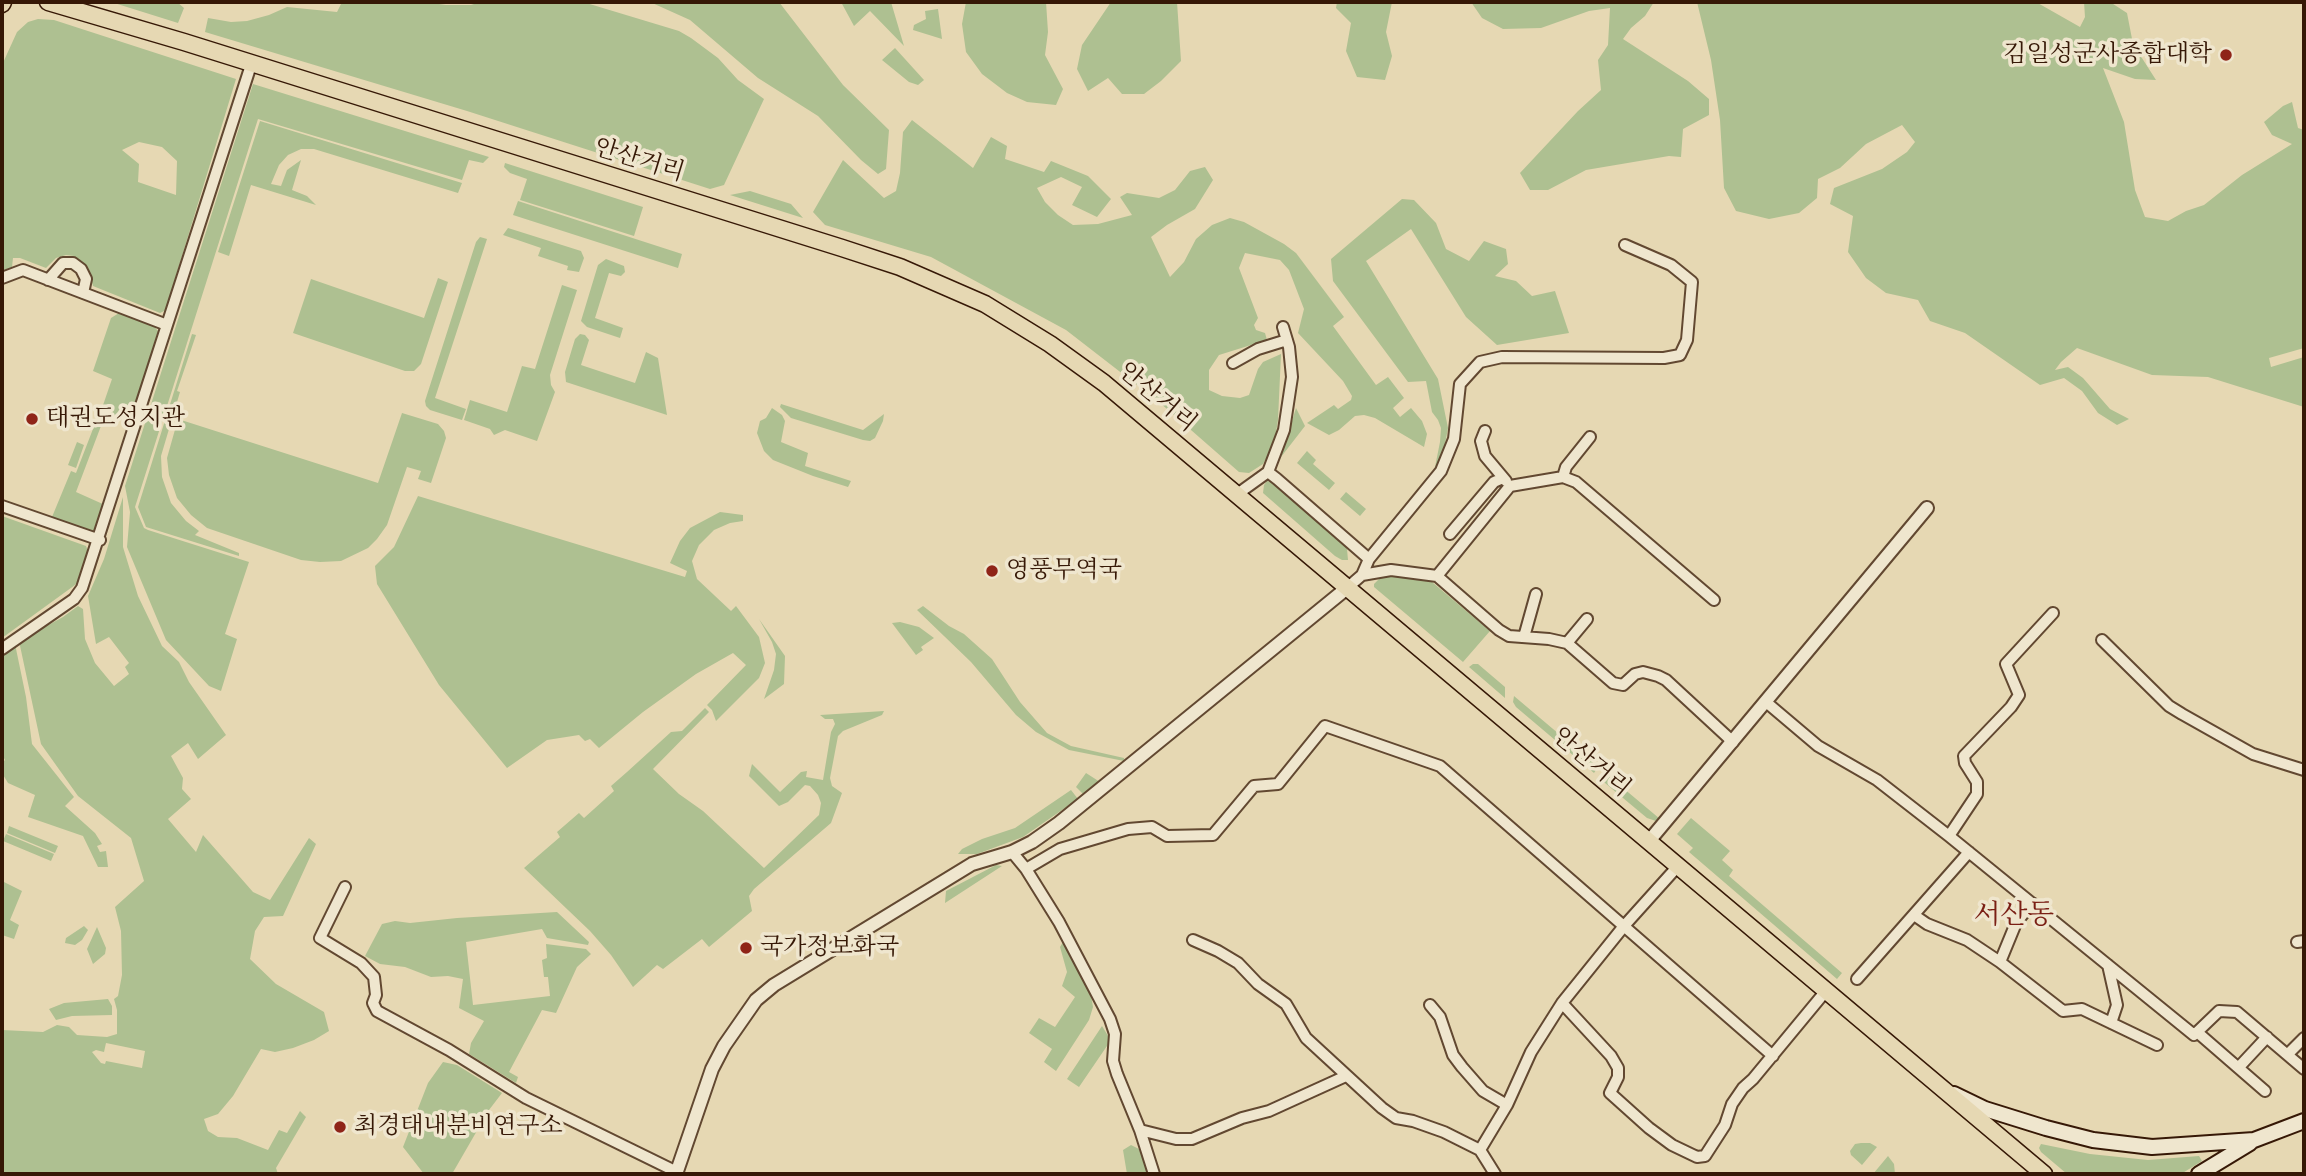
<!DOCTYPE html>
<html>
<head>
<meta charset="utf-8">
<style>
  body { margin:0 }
  #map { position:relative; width:2306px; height:1176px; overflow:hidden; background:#e6d8b3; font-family:"Gentium Book Plus",serif }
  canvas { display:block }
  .frame { position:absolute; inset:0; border:4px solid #361806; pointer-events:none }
</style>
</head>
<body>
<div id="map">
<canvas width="2306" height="1176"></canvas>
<div class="frame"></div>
</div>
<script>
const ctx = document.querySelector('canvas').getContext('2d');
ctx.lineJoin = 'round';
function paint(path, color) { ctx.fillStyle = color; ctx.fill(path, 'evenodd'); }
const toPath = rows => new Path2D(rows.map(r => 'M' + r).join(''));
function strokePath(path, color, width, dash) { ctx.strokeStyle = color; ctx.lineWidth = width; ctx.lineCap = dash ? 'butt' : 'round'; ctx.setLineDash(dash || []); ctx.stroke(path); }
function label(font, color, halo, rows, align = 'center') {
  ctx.font = font + ' "Gentium Book Plus","Noto Serif KR",serif'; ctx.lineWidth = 7; ctx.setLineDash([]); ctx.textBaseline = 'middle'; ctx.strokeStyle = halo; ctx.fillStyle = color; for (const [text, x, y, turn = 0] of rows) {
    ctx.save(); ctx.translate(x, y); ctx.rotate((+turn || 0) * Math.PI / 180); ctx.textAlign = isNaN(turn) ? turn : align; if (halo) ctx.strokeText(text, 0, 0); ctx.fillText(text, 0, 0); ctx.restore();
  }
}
paint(toPath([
  [111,2,177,2,184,8,178,23],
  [342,2,425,2,446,5,471,5,480,2,583,2,679,31,691,38,718,58,738,80,764,99,724,185,710,189,467,111,205,32,208,18,231,22,247,21,269,15,287,7,337,12],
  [650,2,779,2,843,85,889,130,886,169,878,174,861,160,818,116,758,78,690,20],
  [841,2,891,2,904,46,870,11,854,26],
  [966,2,1046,2,1048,32,1045,55,1063,89,1056,105,1027,102,1007,93,982,74,966,52,962,24],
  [1111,2,1177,2,1181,61,1161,81,1144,94,1122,94,1108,78,1088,91,1077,69,1082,45],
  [1337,2,1392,2,1386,32,1392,56,1385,80,1357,77,1346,51,1351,23,1336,8],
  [1471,2,1654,2,1645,16,1631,28,1623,39,1688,81,1709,99,1709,115,1683,129,1681,157,1669,156,1586,170,1548,190,1530,190,1520,173,1578,111,1601,90,1598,60,1608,45,1610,8,1589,11,1541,28,1503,29,1482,18],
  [1697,2,2036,2,2080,27,2085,17,2084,2,2110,2,2127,13,2133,44,2156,80,2135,79,2103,68,2124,122,2135,190,2145,217,2168,221,2186,211,2204,205,2242,175,2292,144,2272,135,2264,122,2283,106,2292,102,2298,128,2304,130,2304,348,2269,358,2271,367,2304,357,2304,407,2208,377,2152,375,2077,348,2061,362,2055,370,2068,367,2083,378,2110,409,2129,419,2117,425,2098,413,2082,391,2064,378,2040,385,1965,333,1930,321,1918,300,1886,293,1866,278,1848,252,1853,216,1830,204,1834,188,1882,169,1907,152,1915,142,1902,125,1866,144,1840,168,1818,179,1817,198,1799,213,1769,219,1736,211,1724,188,1720,120,1711,60],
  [938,9,942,39,913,30,914,25,926,19,925,11],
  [38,19,54,20,236,79,168,302,166,310,160,313,93,286,88,268,74,256,66,255,56,258,46,268,20,258,13,258,12,267,2,271,2,65,17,32,28,22],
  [139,142,162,147,177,161,176,195,138,182,139,164,122,150],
  [895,48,924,80,918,85,909,82,882,60],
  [253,84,489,157,483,163,469,160,462,180,258,119,135,507,144,528,148,530,249,562,225,634,237,639,221,691,209,686,166,640,127,547,130,512,125,486],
  [912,120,973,168,991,137,1007,146,1005,159,1044,172,1051,161,1088,176,1111,199,1097,217,1072,205,1082,187,1061,177,1037,188,1045,202,1058,215,1073,225,1098,224,1132,215,1120,197,1127,193,1159,198,1175,190,1190,171,1205,167,1213,180,1195,209,1167,225,1151,237,1170,277,1184,262,1196,239,1212,225,1230,218,1244,222,1284,244,1296,253,1344,317,1333,326,1376,385,1388,377,1404,398,1393,408,1400,417,1411,408,1422,421,1427,434,1424,447,1375,418,1364,415,1355,416,1339,430,1329,435,1307,423,1334,405,1338,409,1351,400,1352,396,1343,381,1298,333,1304,309,1289,270,1280,260,1245,253,1239,268,1258,318,1254,325,1256,330,1265,333,1267,340,1219,355,1209,370,1209,390,1222,396,1240,398,1249,395,1258,369,1263,362,1281,354,1278,420,1274,445,1263,464,1249,473,1239,472,1159,402,1066,330,931,257,825,225,813,212,843,160,884,198,896,191,900,173,903,132],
  [260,121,462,183,458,193,314,149,301,149,288,155,279,165,271,184,281,186,287,170,301,160,292,190,307,196,316,205,251,185,229,256,218,252],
  [505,163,643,207,634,236,520,200,527,179,510,173,504,167],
  [750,191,791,204,803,218,730,195],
  [1402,199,1414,200,1436,223,1446,249,1469,261,1484,241,1506,249,1508,264,1495,276,1516,281,1532,296,1555,291,1569,333,1497,345,1466,317,1411,229,1366,261,1438,379,1448,428,1443,455,1434,472,1440,442,1441,428,1438,420,1432,412,1426,381,1408,382,1333,281,1331,259],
  [518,201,682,254,678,268,513,215],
  [508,228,581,251,584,258,579,272,567,270,568,266,538,256,541,248,503,235],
  [480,237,487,239,435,398,466,409,462,420,430,410,426,406,425,401,476,242],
  [606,259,624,266,625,272,621,276,609,273,595,318,623,328,620,338,587,327,581,321,598,265],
  [438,278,448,282,421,364,414,371,405,371,293,333,311,279,424,318],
  [562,285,577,290,550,375,551,385,555,392,537,441,505,430,494,435,490,429,464,420,470,400,507,412,522,366,535,369],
  [119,313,153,325,158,331,131,422,129,423,101,411,112,379,93,371,111,318],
  [192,334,196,335,177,391,180,392,161,456,162,477,171,503,186,521,199,531,195,535,239,553,239,556,146,527,138,507],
  [580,334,585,335,589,340,581,365,635,383,646,352,658,358,667,415,566,382,565,372,575,339],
  [781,404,863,430,884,414,883,421,875,438,870,441,863,440,791,418,780,407],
  [772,408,782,415,785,421,781,442,808,453,805,466,851,481,848,487,813,476,773,460,764,451,757,433,760,421,766,418],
  [1296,408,1305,426,1281,457],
  [402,413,438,424,444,431,446,438,431,483,418,479,421,471,407,467,387,525,377,539,368,548,341,561,320,562,301,560,207,528,191,515,177,498,169,475,167,458,178,419,378,483],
  [98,416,104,418,76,492,105,505,96,529,91,532,52,517,71,471,76,473],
  [77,442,84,445,76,468,68,465],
  [1307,451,1316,460,1313,464,1335,483,1329,490,1297,463],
  [1267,481,1272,482,1341,540,1347,549,1348,560,1342,560,1335,556,1263,493,1264,485],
  [1346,492,1366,509,1360,516,1340,499],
  [418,496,685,577,687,571,670,563,680,541,690,528,720,512,743,515,743,521,730,523,714,530,699,545,692,561,697,579,731,611,736,606,759,637,765,663,759,678,716,721,712,710,707,705,746,665,733,653,696,674,643,712,599,748,590,739,585,741,579,735,547,740,507,768,439,685,377,584,375,566,394,547],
  [123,497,123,547,138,596,162,646,179,662,189,682,226,735,198,759,188,743,171,756,183,778,182,789,191,799,168,819,196,852,203,835,253,892,270,900,309,838,316,844,283,916,264,917,255,931,250,959,276,984,324,1012,329,1031,314,1040,293,1048,275,1052,261,1049,233,1096,218,1114,204,1119,208,1131,218,1137,237,1138,268,1150,279,1130,287,1133,300,1111,306,1117,276,1168,278,1174,2,1174,2,1030,43,1032,57,1025,69,1027,77,1035,107,1037,117,1034,117,1010,114,999,118,996,122,975,121,931,115,907,144,881,131,838,78,796,41,744,19,641,63,617,78,606,83,609,85,639,95,663,114,686,129,674,125,667,129,663,109,637,96,644,88,596,104,559],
  [106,1043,145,1051,142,1068,106,1061,105,1064,101,1063,92,1052,96,1050,104,1052],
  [2,516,86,546,89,554,83,574,75,585,2,638],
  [1384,574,1432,582,1490,631,1463,662,1374,587,1374,584],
  [923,606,949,626,964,634,992,659,1020,702,1047,733,1071,746,1124,758,1124,761,1069,750,1036,732,1016,715,971,662,917,610],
  [759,619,785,656,784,684,764,699,774,670,776,654,772,642],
  [900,622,919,627,934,638,921,647,923,650,916,655,892,623],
  [15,644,26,697,32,744,74,797,65,806,95,833,102,844,97,846,100,852,106,851,108,867,98,867,83,836,28,817,35,795,8,783,2,773,2,763,5,760,2,754,2,654],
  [1473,664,1478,664,1505,687,1505,698,1469,667],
  [1514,696,1598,767,1594,773,1516,707,1513,702],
  [705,708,709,712,653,769,679,794,703,811,764,868,819,815,821,803,818,795,810,786,805,785,788,802,779,806,749,776,752,764,780,792,801,772,807,771,806,777,823,780,831,732,835,724,833,719,825,719,820,715,884,711,882,715,843,731,838,736,830,778,832,786,842,793,831,823,754,889,749,896,752,911,709,947,702,939,663,969,657,965,633,987,611,955,590,931,524,868,560,837,557,832,579,813,584,818,614,791,611,786,627,772,671,732,682,731],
  [1604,772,1660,819,1656,821,1647,818,1599,778],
  [1086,773,1100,782,1084,795,1076,787],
  [1071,790,1078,799,1023,837,977,854,958,854,962,849,982,839,1015,828],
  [1691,818,1730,851,1722,860,1733,870,1729,876,1842,973,1837,979,1689,852,1693,848,1677,834],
  [9,826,58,846,55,853,7,833],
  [6,834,54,854,51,861,3,841],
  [996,865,1002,866,945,903,946,891],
  [2,881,22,891,10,920,19,925,14,939,2,935],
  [557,912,589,942,588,945,547,938,542,929,466,942,473,1005,550,996,548,977,544,977,542,960,547,958,546,944,586,949,591,954,577,967,556,1013,542,1010,509,1072,518,1077,516,1083,469,1054,471,1043,484,1021,459,1008,463,979,448,976,431,977,405,967,380,964,365,956,382,924,395,921,410,923,457,918],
  [84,926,88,930,82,940,75,945,65,943,66,938],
  [97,927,106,948,105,954,93,964,87,949],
  [1063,942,1091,995,1093,1007,1089,1020,1056,1071,1044,1062,1052,1049,1029,1033,1039,1018,1055,1027,1075,997,1062,986,1067,972,1060,947],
  [108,999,112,1006,112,1015,72,1016,56,1020,49,1009,64,1003],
  [1102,1026,1110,1039,1109,1043,1079,1087,1067,1079],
  [443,1062,457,1065,502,1093,489,1110,452,1174,424,1174,403,1147,428,1083],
  [1861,1143,1870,1143,1877,1147,1862,1165,1851,1155,1850,1151,1855,1144],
  [2041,1144,2090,1154,2148,1160,2199,1156,2202,1161,2181,1174,2067,1174,2041,1152,2039,1148],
  [1131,1145,1139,1149,1150,1174,1127,1174,1123,1150],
  [1888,1156,1894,1164,1895,1174,1873,1174]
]), '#aec091');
const minor = toPath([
  [2,278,23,270,167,325],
  [48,280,63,263,73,263,81,269,86,279,83,293],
  [1233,363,1258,349,1287,340],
  [1485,431,1481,441,1485,456,1506,481],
  [1268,472,1284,430,1292,377,1289,347,1283,327],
  [1563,477,1566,467,1590,437],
  [1236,495,1268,472,1277,479,1369,559,1362,575,1347,588],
  [2,506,100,540],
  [1450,534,1494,482,1503,478],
  [1369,559,1441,471,1454,439,1460,384,1480,362,1502,357,1664,358,1680,355,1687,340,1692,282,1671,265,1625,245],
  [1362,575,1391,570,1437,576,1499,630,1509,636,1549,639,1567,643,1613,683,1623,685,1635,674,1643,672,1658,676,1666,680,1733,742],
  [1437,576,1510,486,1563,477,1576,482,1714,600],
  [1524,637,1536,594],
  [2102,640,2169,706,2182,714,2253,754,2304,770],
  [1567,643,1587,619],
  [2,649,74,599,82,588,251,65],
  [1766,702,1818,746,1877,780,1949,836,2194,1035,2219,1011,2237,1012,2304,1069],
  [1949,836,1977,794,1977,782,1965,763,1964,756,2011,707,2019,695,2006,664,2053,613],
  [1012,852,1026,869,1059,922,1110,1019,1115,1034,1113,1061,1117,1074,1140,1130,1154,1174],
  [1026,869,1060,849,1128,829,1152,827,1167,836,1213,835,1254,786,1278,784,1325,726,1440,766,1773,1056],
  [345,887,320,938,361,963,374,977,376,995,373,1003,377,1011,449,1050,526,1098,677,1172],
  [1914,915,1927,924,1967,940,2000,962,2063,1011,2082,1009,2157,1045],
  [1193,940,1218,951,1238,963,1258,984,1286,1004,1306,1038,1382,1108,1396,1118,1413,1121,1444,1132,1480,1150],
  [2297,942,2304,941],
  [2000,962,2016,923,2032,903],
  [2108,965,2117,1005,2111,1023],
  [1857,979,1969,852],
  [1562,1003,1611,1056,1618,1068,1618,1077,1610,1093,1649,1128,1672,1145,1697,1157,1705,1156,1725,1125,1732,1104,1743,1088,1753,1079,1825,992],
  [1430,1005,1440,1017,1453,1055,1462,1067,1483,1091,1507,1105],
  [2197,1032,2265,1091],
  [2288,1054,2304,1038],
  [2239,1067,2267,1037],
  [1140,1130,1176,1139,1192,1139,1242,1118,1269,1111,1346,1076],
  [1495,1174,1480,1150,1507,1105,1531,1052,1562,1003,1624,926,1678,866]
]);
const tertiary = toPath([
  [1649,841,1927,508],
  [676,1174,712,1069,724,1046,756,1000,774,985,972,864,1012,852,1032,842,1059,823,1347,588]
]);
const secondary = toPath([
  [1954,1094,1985,1109,2046,1128,2093,1140,2152,1147,2254,1140,2304,1121],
  [2199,1174,2250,1143]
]);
const primary = toPath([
  [48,2,184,42,842,248,900,267,985,304,1050,344,1104,383,2044,1174],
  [2,4,3,2]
]);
strokePath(minor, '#624831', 14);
strokePath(tertiary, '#624831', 16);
strokePath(secondary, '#361806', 18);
strokePath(primary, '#361806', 19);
strokePath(minor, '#efe6ce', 10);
strokePath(tertiary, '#efe6ce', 12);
strokePath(secondary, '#efe6ce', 14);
strokePath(primary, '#e6d8b3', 16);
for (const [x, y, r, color] of [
  [2226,55,7,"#8f2418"],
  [32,419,7,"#8f2418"],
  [992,571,7,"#8f2418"],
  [746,948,7,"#8f2418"],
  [340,1127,7,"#8f2418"]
]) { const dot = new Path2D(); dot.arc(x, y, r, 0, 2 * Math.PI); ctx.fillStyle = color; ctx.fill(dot); strokePath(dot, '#efe6ce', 2.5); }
label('24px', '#361806', '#efe6ce', [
  ["김일성군사종합대학",2212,55,"right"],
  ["태권도성지관",46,419],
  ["영풍무역국",1006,571],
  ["국가정보화국",760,948],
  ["최경태내분비연구소",354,1127]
], 'left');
label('24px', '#361806', '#efe6ce', [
  ["안산거리",639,161,17],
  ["안산거리",1157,398,40],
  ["안산거리",1591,763,40]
]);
label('28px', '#7a1f14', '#efe6ce', [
  ["서산동",2014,916]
]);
</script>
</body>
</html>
